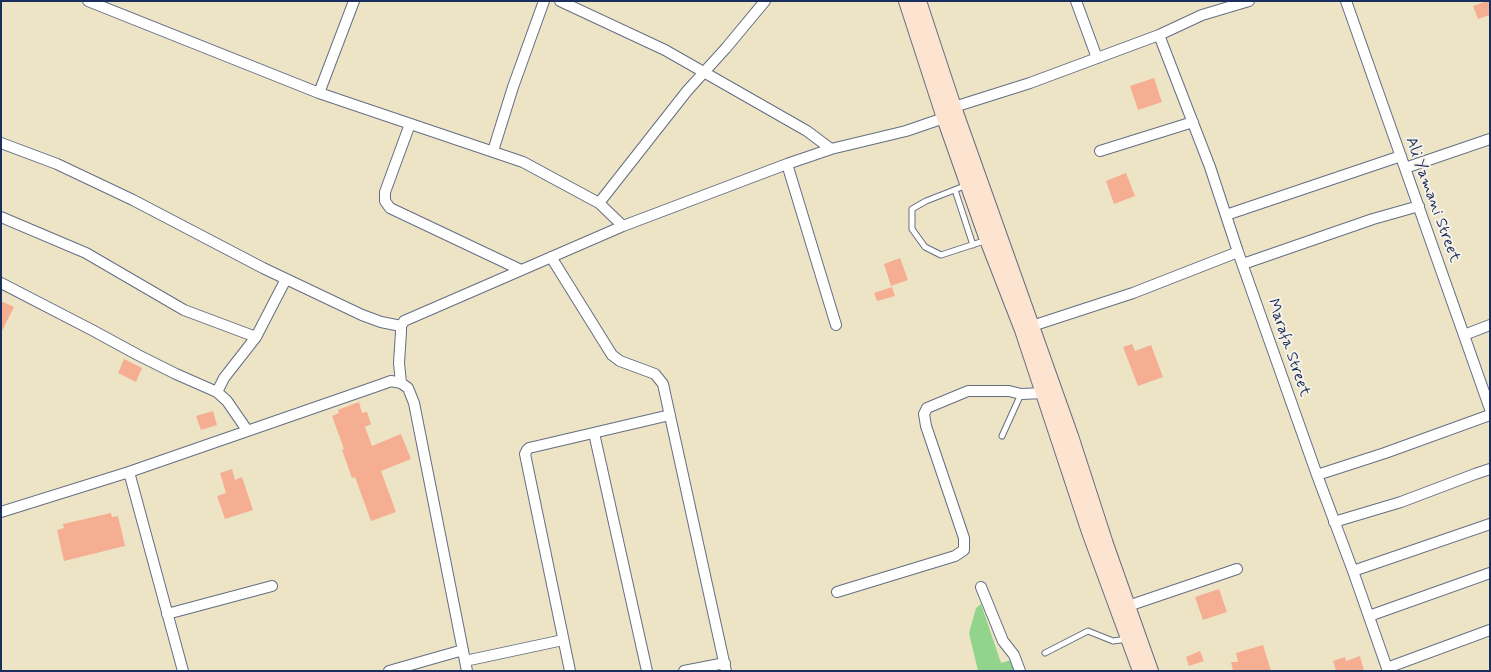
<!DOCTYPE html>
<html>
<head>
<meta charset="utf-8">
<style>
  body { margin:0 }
  #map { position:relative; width:1491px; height:672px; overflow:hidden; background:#ede4c6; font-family:Mynerve,sans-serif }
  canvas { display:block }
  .frame { position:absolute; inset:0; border:2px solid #1b2f5e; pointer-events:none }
</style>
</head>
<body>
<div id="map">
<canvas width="1491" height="672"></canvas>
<div class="frame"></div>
</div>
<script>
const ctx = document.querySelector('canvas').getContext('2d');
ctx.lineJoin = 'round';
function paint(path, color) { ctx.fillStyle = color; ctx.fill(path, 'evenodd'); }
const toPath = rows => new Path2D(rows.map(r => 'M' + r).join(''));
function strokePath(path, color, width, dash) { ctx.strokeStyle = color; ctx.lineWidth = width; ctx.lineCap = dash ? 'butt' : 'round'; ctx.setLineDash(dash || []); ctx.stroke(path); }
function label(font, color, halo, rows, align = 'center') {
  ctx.font = font + ' Mynerve,sans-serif'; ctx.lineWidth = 4; ctx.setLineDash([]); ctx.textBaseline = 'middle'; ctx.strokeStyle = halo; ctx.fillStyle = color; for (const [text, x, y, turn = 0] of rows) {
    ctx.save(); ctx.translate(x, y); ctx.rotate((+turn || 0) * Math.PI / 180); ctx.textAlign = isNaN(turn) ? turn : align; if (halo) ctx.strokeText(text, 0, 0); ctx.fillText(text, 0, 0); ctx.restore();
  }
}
paint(toPath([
  [981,604,1001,663,1015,659,1019,671,978,671,969,633,976,608]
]), '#92d48c');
paint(toPath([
  [1487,1,1490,1,1490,15,1478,19,1473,6],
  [1154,78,1162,102,1138,110,1130,86],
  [1126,173,1135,196,1114,204,1106,181],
  [900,258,908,280,891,286,884,264],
  [892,287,895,296,877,301,874,293],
  [1,301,14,307,1,333],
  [1132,344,1135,351,1151,345,1163,377,1138,386,1123,347],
  [124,359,142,368,136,382,118,373],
  [359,402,362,413,367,412,371,424,365,427,372,446,401,434,411,459,381,471,396,512,371,521,355,477,352,478,342,450,344,449,332,416,339,413,338,410],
  [213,411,217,425,201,430,196,416],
  [232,469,235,480,242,477,253,510,225,519,217,496,226,493,220,473],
  [111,513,112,517,118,516,125,546,64,561,57,530,64,528,63,524],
  [1219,589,1227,612,1203,620,1195,597],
  [1263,645,1271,671,1233,671,1231,662,1238,662,1236,653],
  [1200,651,1204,661,1189,666,1186,657],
  [1360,656,1364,671,1336,671,1333,661,1345,657,1346,661]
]), '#f5ae91');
const lane = toPath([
  [967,185,926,201,912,209,912,229,925,247,941,255,987,240],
  [955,190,973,245],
  [1002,436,1021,394],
  [1045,653,1088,631,1113,641,1127,639]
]);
const street = toPath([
  [88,1,319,93,523,162,599,203,623,226],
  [560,1,665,50,807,131,831,149],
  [1076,1,1097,58],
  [1346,1,1490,409],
  [1159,35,1210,167,1238,252,1317,475,1353,571,1388,671],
  [319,93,354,1],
  [954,107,1030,83,1159,35,1202,15,1249,1],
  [410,124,385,192,385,201,390,208,521,270],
  [1,143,57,164,133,200,263,268,362,315,381,322,401,326],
  [493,151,513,87,544,1],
  [1100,151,1193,122],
  [787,164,836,325],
  [1405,168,1490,139],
  [599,203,687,91,726,48,765,1],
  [1226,215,1401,156],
  [1,217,86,253,184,310,256,337],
  [551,257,612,355,620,361,655,374,663,384,726,671],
  [1243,264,1373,219,1419,206],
  [1,283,92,330,138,355,176,374,217,392,227,401,247,430],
  [1032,326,1133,293,1238,252],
  [1464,335,1490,325],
  [401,383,399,363,401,332,401,326,404,321,623,226,787,164,831,149,906,131,944,118],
  [217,392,224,378,256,337,286,279],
  [594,433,647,671],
  [129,472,183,671],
  [1317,475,1385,453,1490,415],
  [1,512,129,472,380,385,391,381,401,383,408,388,414,403,467,671],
  [1334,522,1401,502,1475,474,1490,469],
  [1353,571,1490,524],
  [981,587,1003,641,1014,655,1020,671],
  [837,592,955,556,964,550,964,538,926,426,924,414,927,408,968,391,1009,391,1021,394,1044,393],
  [1128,606,1237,569],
  [167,614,272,586],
  [1369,616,1490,573],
  [465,661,563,640],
  [1387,668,1490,630],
  [389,671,463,650],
  [570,671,525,454,527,450,529,448,670,415],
  [684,671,725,663]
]);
const secondary = toPath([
  [906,1,944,118,987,240,1022,330,1089,532,1140,671],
  [919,1,954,107,1071,436,1106,544,1151,671]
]);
strokePath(lane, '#646e82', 7);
strokePath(street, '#646e82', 12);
strokePath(secondary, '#646e82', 16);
strokePath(lane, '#fff', 5);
strokePath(street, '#fff', 10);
strokePath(secondary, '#fde4d1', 14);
label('16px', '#1b2f5e', '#f7f3e8', [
  ["Ali Yamani Street",1432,200,70],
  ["Marafa Street",1288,348,71]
]);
</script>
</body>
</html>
